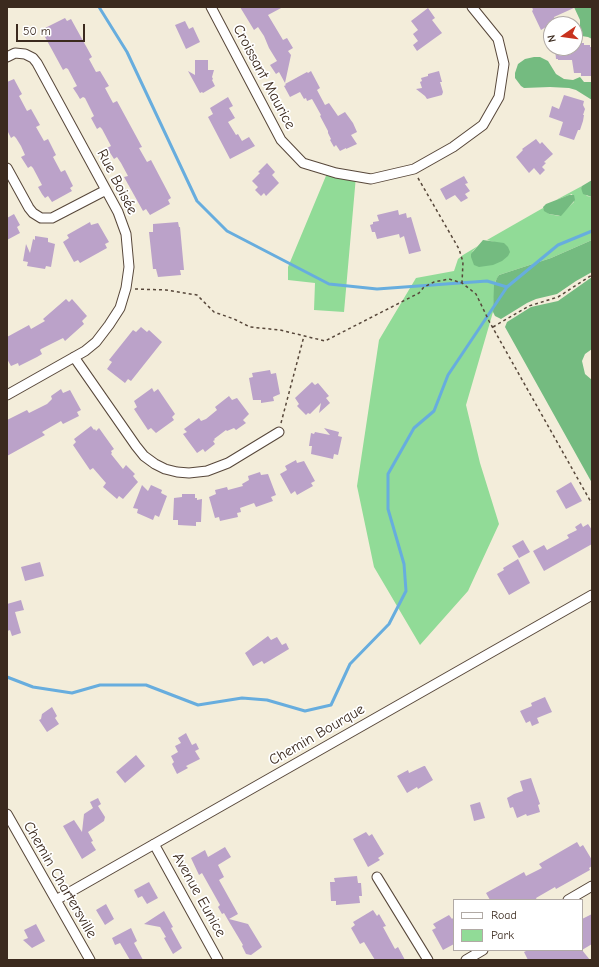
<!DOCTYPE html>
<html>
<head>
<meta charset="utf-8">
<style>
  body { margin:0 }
  #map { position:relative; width:599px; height:967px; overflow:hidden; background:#f3edda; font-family:"Comic Neue",sans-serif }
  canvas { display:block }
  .frame { position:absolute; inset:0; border:8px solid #3b2a1e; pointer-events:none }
  .legend { position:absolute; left:453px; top:899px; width:130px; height:52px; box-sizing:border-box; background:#fff; border:1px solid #b1aaa5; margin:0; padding:5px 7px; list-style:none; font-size:12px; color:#3b2a1e }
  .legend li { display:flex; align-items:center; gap:8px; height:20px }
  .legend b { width:20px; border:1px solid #b1aaa5 }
  .north { position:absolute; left:543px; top:16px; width:40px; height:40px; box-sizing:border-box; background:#fff; border:1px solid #b1aaa5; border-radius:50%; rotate:257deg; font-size:11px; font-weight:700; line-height:16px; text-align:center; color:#3b2a1e }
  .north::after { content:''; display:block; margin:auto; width:14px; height:18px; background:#c8321e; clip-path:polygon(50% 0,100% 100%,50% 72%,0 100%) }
  .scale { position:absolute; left:16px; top:24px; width:69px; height:18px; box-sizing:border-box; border:2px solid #3b2a1e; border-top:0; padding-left:5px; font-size:12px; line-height:14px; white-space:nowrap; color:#3b2a1e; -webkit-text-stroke:3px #fff; paint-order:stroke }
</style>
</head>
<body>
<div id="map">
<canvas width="599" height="967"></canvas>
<div class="frame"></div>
<ul class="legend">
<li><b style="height:5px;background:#fff"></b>Road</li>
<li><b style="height:11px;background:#91db97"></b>Park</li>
</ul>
<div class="north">N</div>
<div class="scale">50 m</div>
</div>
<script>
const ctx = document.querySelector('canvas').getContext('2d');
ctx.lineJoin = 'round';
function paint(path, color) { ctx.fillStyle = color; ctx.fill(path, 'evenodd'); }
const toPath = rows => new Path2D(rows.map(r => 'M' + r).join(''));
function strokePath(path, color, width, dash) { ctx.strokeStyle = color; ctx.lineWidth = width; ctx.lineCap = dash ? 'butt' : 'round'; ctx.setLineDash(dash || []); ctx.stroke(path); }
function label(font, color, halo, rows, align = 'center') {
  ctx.font = font + ' "Comic Neue",sans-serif'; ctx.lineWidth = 3.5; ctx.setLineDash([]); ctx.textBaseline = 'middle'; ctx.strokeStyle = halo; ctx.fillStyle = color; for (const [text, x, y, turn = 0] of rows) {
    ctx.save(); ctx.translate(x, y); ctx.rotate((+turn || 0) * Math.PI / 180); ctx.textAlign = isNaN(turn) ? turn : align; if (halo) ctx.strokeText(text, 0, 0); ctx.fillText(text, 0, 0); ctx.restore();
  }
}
paint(toPath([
  [328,171,356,176,344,312,314,310,315,283,288,280,288,267],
  [582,186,581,188,587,196,592,197,592,240,551,258,499,275,495,282,493,312,466,405,480,463,499,524,468,591,420,645,374,567,357,486,379,340,416,278,454,271,458,259,463,255,478,246,472,252,494,242,487,240,543,208,549,214,559,216,574,202,572,194,556,200]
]), '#91db97');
paint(toPath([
  [574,7,592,7,592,39,588,37,575,35,575,30,579,27,580,25,580,20],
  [534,57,540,57,548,61,556,74,564,79,573,80,580,77,584,82,592,82,592,100,576,90,569,88,550,87,524,88,521,86,515,78,515,73,518,64,525,59],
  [592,180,592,197,583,194,581,188,582,186],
  [569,195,574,195,575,200,561,216,549,214,544,211,543,207,546,204],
  [483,240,504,243,508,247,510,252,508,256,502,261,493,265,479,267,474,265,471,257,471,254],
  [592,240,592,272,576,281,557,294,536,299,527,303,501,319,495,316,493,312,494,285,497,278,499,275,551,258],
  [592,277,592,349,585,354,582,361,585,374,592,380,592,483,505,327,507,322,531,307,558,301]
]), '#74bb80');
strokePath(toPath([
  [99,7,127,52,197,201,227,231,329,284,377,289,487,281,507,287],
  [7,677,33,687,72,693,100,685,146,685,198,705,242,698,267,700,305,711,331,705,350,664,389,624,406,591,404,564,388,509,388,474,414,428,434,411,448,375,507,287,558,245,592,231]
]), '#67adde', 3);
paint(toPath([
  [240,7,283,7,268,15,283,40,287,38,293,48,288,51,291,55,285,83,279,72,276,74,270,65,277,61,269,48,264,36,258,27,254,30],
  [532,7,576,7,554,17,556,23,551,24,541,30,532,11,533,10],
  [428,8,435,18,432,20,442,33,417,51,413,45,418,41,413,34,418,30,411,21],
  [65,18,67,21,71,19,92,57,89,59,96,72,100,71,109,86,105,88,113,103,117,101,142,147,139,148,147,162,151,160,171,198,168,200,170,204,150,215,146,209,143,211,124,177,128,176,121,163,117,157,114,159,107,148,111,146,102,129,100,127,97,129,91,118,94,116,85,98,83,97,80,99,77,94,73,88,77,86,68,69,66,68,63,70,45,37,48,35,45,28],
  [185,21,189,29,193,27,200,42,186,49,175,25],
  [577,43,584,43,584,45,590,45,590,47,592,47,591,76,581,76,581,73,574,73,572,60,558,60,558,59,556,59,555,48,575,48],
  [195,60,208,60,208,70,214,70,212,77,213,79,212,80,215,86,203,93,202,92,200,93,188,71,195,75],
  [311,71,320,88,317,90,325,105,329,103,338,116,345,112,353,123,357,132,351,135,357,144,346,149,346,148,340,151,336,145,334,147,330,140,331,139,328,133,328,131,320,116,321,115,312,99,307,101,306,98,304,99,300,92,290,97,284,86,286,85,285,84,307,72,308,73],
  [439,71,442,82,440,82,443,92,442,95,427,99,425,96,416,89,422,88,420,82,422,81,421,78,428,76,428,74],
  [14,79,22,94,19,96,27,111,31,109,40,125,36,127,44,141,48,139,56,155,53,157,61,172,65,170,73,186,70,188,72,191,52,202,48,196,45,198,42,194,38,187,42,185,33,168,31,166,28,168,21,157,25,155,21,146,16,138,14,136,11,138,7,130,7,82],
  [564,95,584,101,583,105,585,109,583,115,584,115,583,121,580,130,578,130,574,140,559,135,563,122,549,117,552,106,559,109],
  [228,97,233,106,229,108,235,118,228,122,236,135,238,134,242,141,249,137,255,146,230,159,208,117,213,114,210,108],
  [536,139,540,144,542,142,553,154,544,162,546,163,542,167,545,170,540,175,534,168,529,173,516,157,523,150,522,149],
  [267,163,275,172,272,175,279,183,266,196,264,193,261,196,255,190,258,187,252,181,260,173,258,172],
  [464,176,468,183,465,184,470,191,465,194,468,198,461,202,455,195,446,200,440,189],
  [398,210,399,215,406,213,407,218,411,217,421,251,409,254,404,236,400,238,399,234,377,239,375,232,372,232,370,225,373,224,373,222,379,221,377,215],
  [14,214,20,225,17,227,20,233,7,240,7,218],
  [90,222,91,225,98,223,109,242,105,244,107,248,80,263,78,260,74,262,63,242,69,238,67,235],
  [178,222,179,227,180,227,184,270,180,270,181,275,158,277,156,269,153,269,149,232,153,232,153,224],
  [35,236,48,238,48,242,55,244,51,267,46,266,45,269,27,266,28,262,23,261,26,244,30,253,33,239,35,240],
  [66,299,69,302,72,299,87,316,82,321,84,324,65,341,63,338,41,349,40,350,42,354,37,357,19,366,18,363,11,366,7,359,7,337,29,325,31,329,45,321,43,319],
  [141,327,147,332,149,330,162,342,131,381,128,379,125,383,107,369,112,362,109,360,133,330,136,332],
  [270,370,271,374,276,373,280,394,273,397,274,401,261,403,261,400,253,400,249,378,253,377,252,373],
  [312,382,315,385,318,383,329,396,326,398,330,403,319,413,321,403,310,414,308,413,306,415,297,406,299,404,295,398],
  [152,388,154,392,158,389,175,414,172,417,174,420,156,433,151,428,148,430,134,409,137,407,134,401],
  [61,389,63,393,70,390,81,410,77,412,79,416,63,424,61,421,42,432,45,435,7,456,7,420,27,410,29,413,47,404,52,399,51,396],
  [229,396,232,400,237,398,249,414,243,420,246,423,236,430,234,428,227,431,226,430,214,439,215,440,213,441,215,444,205,452,203,449,197,453,183,434,187,432,184,429,199,418,201,421,206,419,217,410,215,407],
  [91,426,94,430,95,429,96,431,99,428,114,449,111,451,112,453,111,454,123,469,126,465,135,474,133,476,138,482,123,499,119,496,117,499,103,487,106,483,93,468,90,470,73,445,76,442,74,439],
  [324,428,339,432,338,436,342,437,338,455,334,454,333,459,311,454,312,446,309,446,311,433,314,434,315,432,330,435],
  [296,460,297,463,304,461,315,481,311,483,313,486,297,495,295,491,291,494,280,474,287,470,285,466],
  [260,472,261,475,268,474,276,495,271,497,273,501,256,507,254,503,240,508,241,512,237,513,238,517,220,521,219,517,215,518,209,497,216,494,215,490,227,487,228,490,243,486,242,484,249,480,248,476],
  [571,482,582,501,566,509,556,491],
  [142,485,148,491,151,485,162,490,161,493,167,496,159,517,155,515,153,520,137,513,138,509,133,508],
  [182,494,195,494,195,498,197,498,197,500,202,499,201,522,196,522,196,526,178,525,178,520,173,520,174,498,182,497],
  [581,523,583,527,588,524,592,530,592,544,544,571,533,551,544,545,547,550,569,538,567,535,577,530,575,527],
  [523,540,530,552,519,558,512,546],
  [518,559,530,583,509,595,497,574,504,570,503,568],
  [40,562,44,576,25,581,21,567],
  [21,600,24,610,15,612,21,633,12,636,10,630,7,631,7,604],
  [268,636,271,640,277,637,282,645,286,643,289,649,264,664,262,661,253,666,245,653],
  [545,697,552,712,537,718,539,723,532,726,530,721,526,723,520,711,532,706,531,703],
  [52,707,57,716,55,718,59,724,47,732,39,720,41,719,42,714],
  [186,733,192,745,196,743,199,749,195,751,200,759,186,766,188,768,177,774,172,764,174,762,171,756,178,752,175,746,181,743,178,738],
  [136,755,145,766,125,783,116,772],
  [424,766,425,766,433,780,418,789,417,787,407,793,397,776,408,770,409,773],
  [531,778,540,804,538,805,540,812,527,816,526,814,517,818,513,807,510,808,507,798,514,794,523,791,520,781],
  [98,798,101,804,98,806,105,817,104,821,88,832,93,841,91,842,96,850,82,859,63,826,74,820,82,832,84,814,93,808,90,802],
  [480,802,485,818,474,821,470,805],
  [366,832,369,836,372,834,384,854,378,858,380,860,368,867,353,839],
  [577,842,580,847,583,845,592,860,592,866,589,868,590,870,556,889,555,887,536,898,537,900,490,900,486,893,524,872,526,876,542,868,539,864],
  [225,847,231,857,218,865,224,877,219,880,238,914,229,919,248,924,262,947,251,955,246,954,242,946,243,945,228,920,224,913,222,914,218,907,220,905,202,873,199,875,191,858,205,850,208,857],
  [357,876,358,883,361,883,362,896,359,896,360,903,336,905,336,901,331,901,330,882,335,882,334,878],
  [149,882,158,898,147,904,142,896,138,898,134,890],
  [106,904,114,919,105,925,96,910],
  [373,910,377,916,379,914,386,926,383,927,395,949,398,947,405,960,375,960,364,942,360,944,351,928,355,925,353,922],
  [164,911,173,927,171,928,182,948,173,954,164,938,166,937,160,927,144,924],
  [592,914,592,944,582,950,582,919],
  [449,915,452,919,454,917,454,944,443,950,432,930,436,928,433,924],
  [36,924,45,941,32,948,23,940,28,938,24,930],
  [131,928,137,941,134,943,143,960,130,960,120,943,115,945,112,938],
  [528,950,582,950,590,960,528,960,524,952]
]), '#bba2c9');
const minor = toPath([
  [211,7,281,140,303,163,336,173,371,179,414,169,453,147,483,125,499,97,504,64,498,39,472,7],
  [7,57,15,53,25,54,33,58,37,63,118,212,126,234,129,267,126,288,120,308,109,325,96,342,85,351,7,395],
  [7,168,29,208,33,213,41,218,52,218,106,190],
  [74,357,136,446,144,456,155,464,165,469,177,472,189,473,207,471,228,463,279,432],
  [7,814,90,960],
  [154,844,218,960],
  [377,877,428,960],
  [56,900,592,595],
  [568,900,592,886],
  [466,960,483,950]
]);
strokePath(minor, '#57473a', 11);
strokePath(toPath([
  [418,178,459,249,463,262,462,283],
  [135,289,166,290,197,295,214,312,234,319,250,327,280,330,325,341,419,293,424,287,434,282,449,279,462,283,476,294,489,321,592,504],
  [493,327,529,306,558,297,592,275],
  [281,423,304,336]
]), '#57473a', 1.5, [3, 3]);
strokePath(minor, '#fff', 9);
label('15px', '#3b2a1e', '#fff', [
  ["Croissant Maurice",264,77,62],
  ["Rue Boisée",117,182,63],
  ["Chemin Bourque",317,735,-30],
  ["Chemin Chartersville",60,880,60],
  ["Avenue Eunice",199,895,61]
]);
</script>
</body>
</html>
